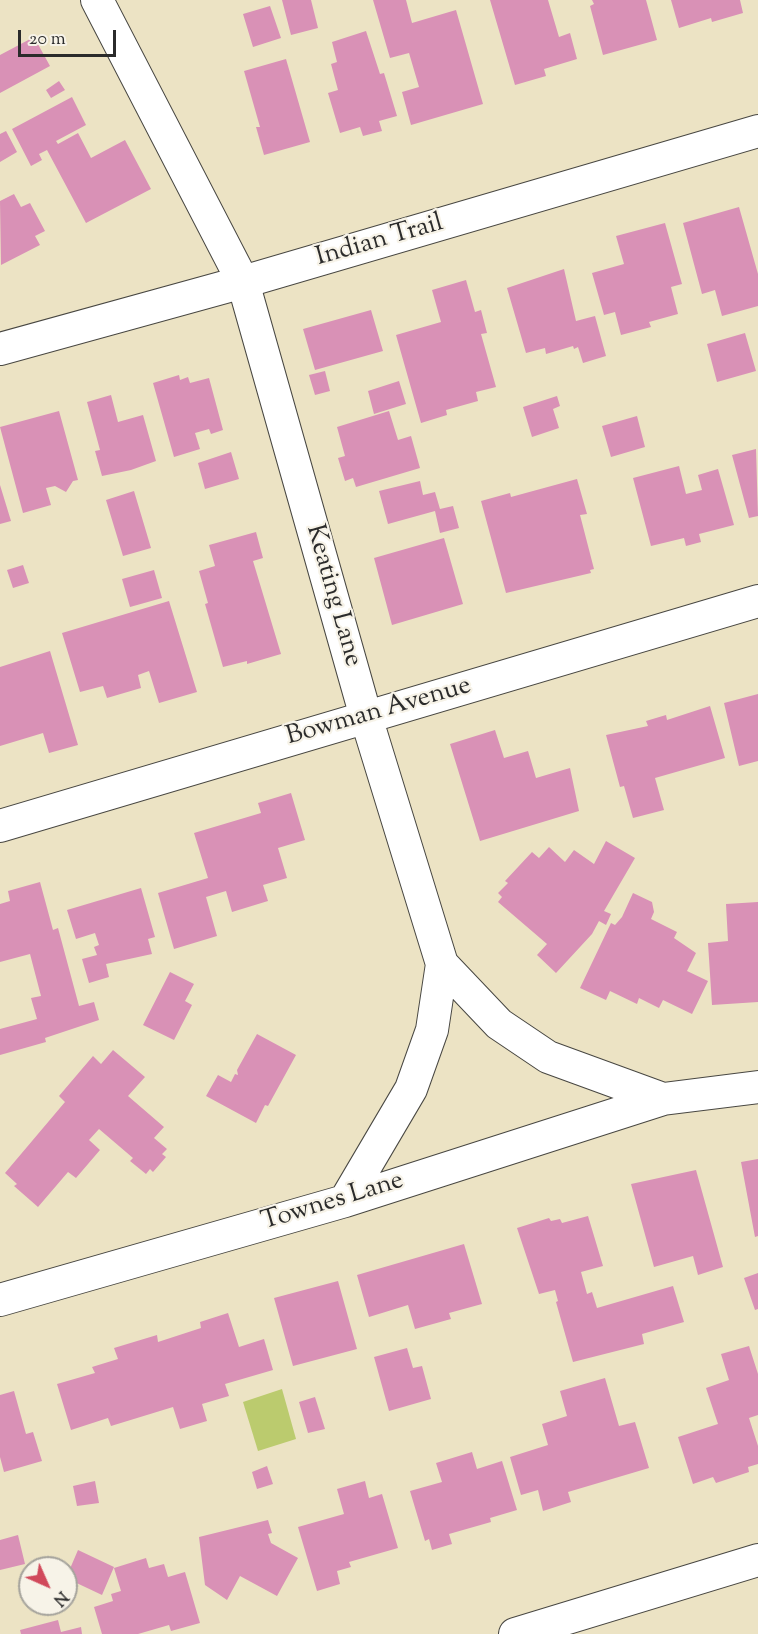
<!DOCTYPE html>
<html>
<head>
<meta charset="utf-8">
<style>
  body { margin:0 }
  #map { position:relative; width:758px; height:1634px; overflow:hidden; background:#ece3c4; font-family:"Sorts Mill Goudy",serif }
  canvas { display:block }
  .north { position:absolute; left:18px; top:1556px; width:60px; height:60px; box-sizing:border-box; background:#f7f3e8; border:2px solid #a5a39c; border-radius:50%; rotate:135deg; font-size:16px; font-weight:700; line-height:24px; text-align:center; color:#2b2b2b }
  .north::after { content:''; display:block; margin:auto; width:21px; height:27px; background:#d1495b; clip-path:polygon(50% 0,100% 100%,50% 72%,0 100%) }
  .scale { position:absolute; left:18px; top:30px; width:98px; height:27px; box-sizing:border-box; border:3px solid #2b2b2b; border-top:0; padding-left:8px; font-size:18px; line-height:21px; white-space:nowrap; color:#2b2b2b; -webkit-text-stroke:4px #f7f3e8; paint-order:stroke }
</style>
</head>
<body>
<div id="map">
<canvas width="758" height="1634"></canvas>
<div class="north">N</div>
<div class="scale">20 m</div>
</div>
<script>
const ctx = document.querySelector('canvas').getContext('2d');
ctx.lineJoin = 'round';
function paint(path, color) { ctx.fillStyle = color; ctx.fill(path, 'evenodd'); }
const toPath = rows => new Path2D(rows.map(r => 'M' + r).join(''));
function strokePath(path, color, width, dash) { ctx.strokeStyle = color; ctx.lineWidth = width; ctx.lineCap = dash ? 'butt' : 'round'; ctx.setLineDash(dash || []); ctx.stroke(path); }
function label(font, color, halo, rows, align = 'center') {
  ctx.font = font + ' "Sorts Mill Goudy",serif'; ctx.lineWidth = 4.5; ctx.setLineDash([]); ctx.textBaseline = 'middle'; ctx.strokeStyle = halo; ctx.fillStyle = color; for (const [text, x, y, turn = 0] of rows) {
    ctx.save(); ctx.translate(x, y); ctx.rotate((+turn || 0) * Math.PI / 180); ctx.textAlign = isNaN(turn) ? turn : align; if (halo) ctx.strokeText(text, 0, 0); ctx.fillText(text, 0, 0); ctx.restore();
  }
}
paint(toPath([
  [282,1389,296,1439,258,1451,243,1402]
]), '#bbcb6e');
paint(toPath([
  [282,0,311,0,318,28,291,35],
  [373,0,406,0,412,23,456,10,483,104,411,125,402,92,419,87,409,53,390,58],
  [490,0,548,0,559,37,570,33,577,59,544,69,546,76,515,85],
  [592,0,646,0,657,40,603,55,590,6,594,4],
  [671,0,740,0,743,13,712,22,711,18,679,28],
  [270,6,281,38,253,47,243,14],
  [366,31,380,74,384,73,397,116,379,121,382,131,363,136,360,127,340,133,328,93,338,90,331,64,337,62,332,42],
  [34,37,50,66,0,93,0,55],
  [286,59,310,142,264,155,256,127,260,127,244,71],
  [59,81,65,90,51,98,46,90],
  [72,97,86,125,56,141,58,144,78,133,91,158,125,140,151,189,86,223,47,150,39,154,42,160,31,166,12,129],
  [6,131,17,152,0,162,0,134],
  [14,194,21,207,30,203,45,231,35,236,40,245,1,265,0,201],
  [739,207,758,274,758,306,722,316,715,290,702,294,683,223],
  [665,223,682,284,671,287,678,314,649,322,651,327,621,335,615,312,604,315,592,273,624,264,616,236],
  [564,269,576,321,595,316,606,356,583,363,578,347,574,349,573,346,546,354,545,348,526,353,507,288],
  [466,280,475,312,481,310,487,333,481,334,496,387,476,392,478,401,446,410,447,415,421,423,396,335,441,322,432,290],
  [371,310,383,351,315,370,303,329],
  [745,333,756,371,717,382,707,344],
  [325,371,330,391,315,395,309,375],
  [179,375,180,380,188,377,190,383,209,378,223,430,211,434,209,429,195,433,200,449,174,457,153,383],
  [399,381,406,404,374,414,368,391],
  [111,395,118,422,143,415,156,461,131,470,102,476,95,451,100,450,87,402],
  [557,396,560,406,553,409,559,428,532,437,523,407],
  [59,411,78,480,73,481,66,492,55,486,46,488,51,505,23,513,0,427],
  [389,411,398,440,411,436,420,468,356,487,353,478,345,481,338,458,345,456,337,427],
  [637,416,645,447,611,457,602,426],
  [756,449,758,516,749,518,732,455],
  [231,452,239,479,205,489,198,463],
  [679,466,686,494,702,490,698,475,718,469,734,525,699,534,701,542,686,546,684,538,651,546,633,478],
  [577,479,587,514,580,515,594,569,590,570,591,573,506,593,481,501,510,493,511,497],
  [420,481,423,495,435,492,440,509,453,506,459,528,440,533,435,511,388,524,379,491],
  [0,485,11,521,0,524],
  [134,491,151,548,123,556,106,500],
  [256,532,263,558,253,561,281,654,247,664,247,661,223,667,205,604,208,603,199,571,215,566,209,545],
  [444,538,463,604,392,625,374,558],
  [23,565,29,583,13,588,7,570],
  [154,570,162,598,130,607,122,579],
  [169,601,197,692,159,703,149,671,138,675,141,688,107,698,103,686,80,692,62,633],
  [50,651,78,745,49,753,43,733,0,746,0,667],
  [758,694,758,761,739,766,724,703],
  [710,706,725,758,655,778,664,810,633,818,624,786,620,787,606,735,648,726,646,721,666,715,667,720],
  [495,730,504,758,528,751,536,778,570,768,579,811,480,841,450,744],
  [291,793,305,840,278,848,287,878,263,885,268,901,232,912,226,891,206,897,217,936,174,949,158,893,208,878,194,833,261,813,258,803],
  [606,841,635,858,604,911,611,914,606,925,599,921,592,934,556,973,537,955,547,944,498,902,502,897,498,893,508,883,505,881,532,852,539,858,549,847,565,862,574,850,594,864],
  [40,882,53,930,58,928,79,1006,94,1002,99,1020,45,1038,46,1042,0,1055,0,1029,37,1019,31,998,41,996,30,954,0,962,0,904,10,901,8,891],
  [141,888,155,937,148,939,152,954,106,964,109,977,89,983,82,959,97,955,94,947,99,945,95,933,76,939,67,910],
  [633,893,652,902,654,912,651,919,677,932,674,938,696,953,687,971,708,981,692,1014,663,1000,659,1008,639,998,637,1004,610,991,606,1000,580,988,611,923,615,925,622,917],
  [758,902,758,1002,712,1005,708,943,728,941,726,904],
  [170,972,194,984,185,1001,192,1005,174,1040,143,1025],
  [257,1034,296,1055,268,1106,265,1105,256,1123,206,1096,218,1075,231,1082,235,1074,238,1075,237,1070],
  [113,1050,145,1077,128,1096,164,1127,154,1138,167,1149,162,1154,166,1157,153,1172,150,1169,146,1174,130,1161,133,1158,99,1129,89,1140,100,1150,76,1178,68,1172,38,1207,14,1186,17,1184,5,1173,65,1102,59,1096,93,1056,101,1064],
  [758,1159,758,1236,755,1237,741,1162],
  [696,1170,723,1267,698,1275,693,1256,654,1267,631,1184],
  [588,1216,603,1266,581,1272,587,1294,592,1292,597,1308,673,1286,684,1322,642,1334,644,1344,573,1362,556,1302,558,1301,555,1290,539,1294,517,1228,549,1218,551,1221,560,1219,562,1223],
  [464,1244,482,1304,449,1313,451,1319,415,1329,408,1305,369,1317,357,1275],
  [758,1273,758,1309,755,1310,744,1278],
  [338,1281,357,1349,293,1366,274,1298],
  [228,1313,239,1347,264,1339,273,1370,225,1384,229,1396,202,1404,207,1421,180,1429,173,1407,111,1426,108,1418,71,1430,57,1384,95,1373,92,1367,118,1359,114,1348,157,1335,158,1342,201,1328,200,1322],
  [749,1346,758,1374,758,1415,749,1418,758,1446,758,1464,748,1467,749,1472,716,1483,713,1477,693,1484,678,1437,718,1424,706,1388,729,1380,721,1354],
  [407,1348,413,1368,422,1366,431,1399,389,1411,374,1357],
  [605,1378,619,1426,635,1422,649,1468,568,1492,571,1502,543,1511,538,1490,521,1495,510,1457,548,1445,542,1424,567,1416,560,1391],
  [14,1391,26,1434,33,1432,42,1461,4,1472,0,1457,0,1395],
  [315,1397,325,1429,308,1433,299,1402],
  [472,1452,477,1469,502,1461,517,1510,490,1518,491,1522,449,1534,452,1544,432,1550,429,1539,425,1541,410,1491,442,1482,436,1463],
  [267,1466,273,1484,257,1489,252,1472],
  [95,1481,99,1503,77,1506,73,1486],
  [365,1481,369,1498,382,1494,398,1548,349,1562,351,1567,337,1571,340,1584,317,1591,298,1527,344,1514,337,1489],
  [268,1520,272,1533,268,1534,271,1543,298,1558,277,1596,240,1576,227,1600,205,1585,199,1537],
  [18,1535,25,1564,0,1570,0,1540],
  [78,1550,114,1567,102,1595,66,1578],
  [146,1558,149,1568,164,1564,168,1577,185,1572,200,1623,171,1631,169,1625,138,1634,102,1634,94,1607,113,1601,111,1594,121,1591,114,1568],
  [58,1620,61,1632,81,1627,82,1634,21,1634,20,1630]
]), '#d991b6');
const minor = toPath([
  [97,0,243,282,366,717,442,964,432,1030,411,1089,345,1201],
  [0,349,243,282,758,131],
  [0,826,758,601],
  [442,964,499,1024,548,1057,663,1099,758,1087],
  [0,1300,345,1201,663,1099],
  [515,1634,758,1560]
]);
strokePath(minor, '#484742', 34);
strokePath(minor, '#fff', 32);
label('26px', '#2b2b2b', '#f7f3e8', [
  ["Indian Trail",380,242,-16],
  ["Keating Lane",332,596,74],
  ["Bowman Avenue",379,713,-16],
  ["Townes Lane",333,1203,-17]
]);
</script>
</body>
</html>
